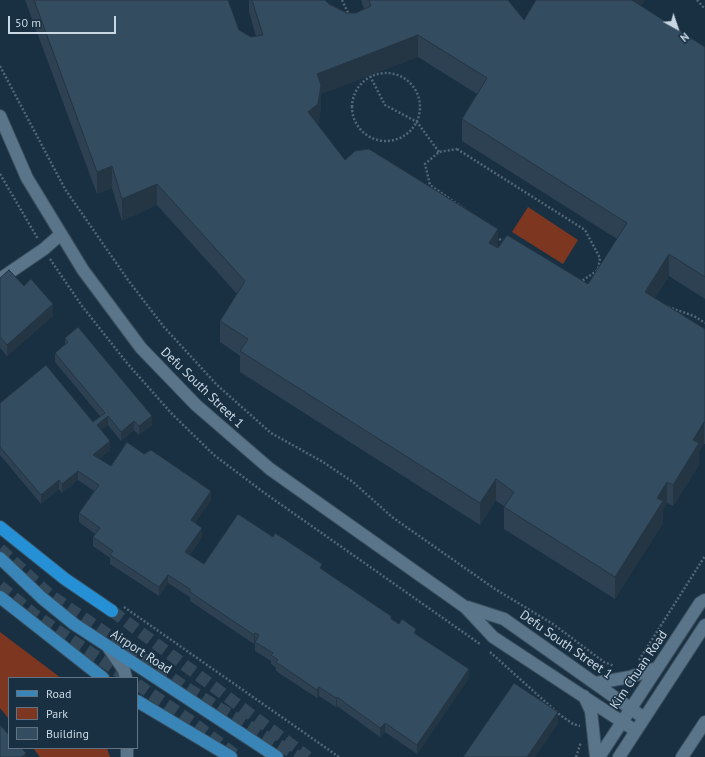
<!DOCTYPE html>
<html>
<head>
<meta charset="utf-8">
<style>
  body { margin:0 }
  #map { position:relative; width:705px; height:757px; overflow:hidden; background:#183042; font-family:"PT Sans",sans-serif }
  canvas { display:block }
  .legend { position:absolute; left:8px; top:677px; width:130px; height:72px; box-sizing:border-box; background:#183042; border:1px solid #5f7383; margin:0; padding:5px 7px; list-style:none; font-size:12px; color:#cad8e4 }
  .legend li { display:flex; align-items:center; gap:8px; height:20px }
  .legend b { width:20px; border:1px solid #5f7383 }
  .north { position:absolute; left:657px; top:8px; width:40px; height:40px; -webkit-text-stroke:3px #183042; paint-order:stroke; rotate:140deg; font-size:11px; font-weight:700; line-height:16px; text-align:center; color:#cad8e4 }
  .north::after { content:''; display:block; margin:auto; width:14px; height:18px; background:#cad8e4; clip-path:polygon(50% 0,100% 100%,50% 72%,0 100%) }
  .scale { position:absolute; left:8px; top:16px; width:108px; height:18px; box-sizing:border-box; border:2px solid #cad8e4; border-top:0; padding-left:5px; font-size:12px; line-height:14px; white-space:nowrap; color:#cad8e4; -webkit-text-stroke:3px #183042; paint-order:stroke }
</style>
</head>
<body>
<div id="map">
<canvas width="705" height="757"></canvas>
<ul class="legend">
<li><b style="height:5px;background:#3a85b7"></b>Road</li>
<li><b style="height:11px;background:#7d3721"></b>Park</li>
<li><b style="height:11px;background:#344c60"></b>Building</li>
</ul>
<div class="north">N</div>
<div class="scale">50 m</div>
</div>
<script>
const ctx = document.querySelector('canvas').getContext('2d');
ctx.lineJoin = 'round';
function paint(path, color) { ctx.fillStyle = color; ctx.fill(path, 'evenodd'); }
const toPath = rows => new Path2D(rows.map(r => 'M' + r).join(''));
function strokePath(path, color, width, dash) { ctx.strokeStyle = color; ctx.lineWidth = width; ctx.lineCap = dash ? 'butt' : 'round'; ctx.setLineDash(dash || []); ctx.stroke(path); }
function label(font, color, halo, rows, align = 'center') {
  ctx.font = font + ' "PT Sans",sans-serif'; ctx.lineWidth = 3; ctx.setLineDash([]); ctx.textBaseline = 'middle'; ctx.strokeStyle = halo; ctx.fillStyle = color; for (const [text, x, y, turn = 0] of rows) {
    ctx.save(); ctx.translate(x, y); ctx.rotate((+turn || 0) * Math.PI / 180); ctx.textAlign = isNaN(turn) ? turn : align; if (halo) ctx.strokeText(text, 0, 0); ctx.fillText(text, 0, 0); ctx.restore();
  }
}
paint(toPath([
  [528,207,578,240,563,264,512,232],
  [0,632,61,678,9,678,9,719,0,708],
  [33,748,107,748,110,757,40,757]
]), '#7d3721');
strokePath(toPath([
  [0,549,50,595,185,687,299,757],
  [0,586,35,615,128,678],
  [112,611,308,757],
  [137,684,192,722,238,757]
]), '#33495a', 12, [12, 6]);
const minor = toPath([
  [0,116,27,178,83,270,141,348,196,405,270,469,465,607,493,637,636,731],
  [0,279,44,249,61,234],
  [467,607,504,619,644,718],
  [108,647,124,670,126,678],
  [596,683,630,677,657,668],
  [584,696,591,711,596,757],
  [127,748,127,757],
  [599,757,700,603,705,600],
  [619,757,705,625],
  [682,757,705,722]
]);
const major = toPath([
  [0,558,42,598,74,624,277,757],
  [0,597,103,678],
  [137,701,231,757]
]);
const highway = toPath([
  [0,527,65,579,112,611]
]);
strokePath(minor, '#394e5d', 14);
strokePath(major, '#394e5d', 14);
strokePath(highway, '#394e5d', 14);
strokePath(toPath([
  [342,0,349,15],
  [697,0,705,9],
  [0,66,65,189,128,280,164,327,217,385,271,433,323,462,353,482,392,517,495,589,553,624,604,662,614,666],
  '352 107a34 34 0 1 1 68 0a34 34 0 1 1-68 0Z',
  [370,76,385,105,417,122,439,152],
  [457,149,585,230,600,258,598,270,582,281,568,282,496,237,493,229,430,185,425,164,439,152,457,149],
  [0,174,38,239],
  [50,259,82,306,127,363,172,414,214,455,266,494,480,644],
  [668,307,694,316,705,323],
  [124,607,339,757],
  [490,652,560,715,573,724,580,726],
  [639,660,705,556],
  [576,757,581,742]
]), '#516676', 2.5, [2, 2]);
strokePath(minor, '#5a7489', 12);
strokePath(major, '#3a85b7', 12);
strokePath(highway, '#2590d5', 12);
paint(toPath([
  [25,0,228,0,239,30,251,37,256,36,249,12,249,0,325,0,329,4,347,13,356,13,364,9,361,0,508,0,524,20,645,0,641,6,705,47,705,299,669,276,655,298,705,329,705,444,704,444,699,452,699,465,673,506,667,503,663,510,663,523,615,599,504,529,504,506,496,501,480,525,240,372,240,356,220,342,220,321,237,294,157,205,122,221,112,188,97,194],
  [418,57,477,94,462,119,462,141,617,239,588,284,498,248,345,160,318,126,321,107,321,94],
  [0,278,24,286,53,316,7,356,0,348],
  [65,338,152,425,139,435,134,430,121,441,108,425,101,430,110,450,99,459,111,466,211,500,195,523,202,537,190,555,204,564,322,570,391,619,416,635,469,678,417,754,385,732,380,737,337,706,336,707,319,696,317,698,276,671,276,668,271,664,271,661,255,651,255,642,254,644,190,601,190,597,168,583,159,596,110,564,110,558,93,546,93,537,95,534,79,522,79,513,94,491,78,480,62,493,59,489,41,504,0,455,0,403,93,422,100,416,55,362,55,353,65,345]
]), '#2d4153');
paint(toPath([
  [632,0,645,0,631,22],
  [418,35,418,57,321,94,321,107,318,126,308,112,317,74],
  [112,166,112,188,97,194,97,172],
  [157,184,157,205,122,221,122,199],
  [498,229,498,251,489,243],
  [669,254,669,276,645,314,645,292],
  [53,304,53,316,7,356,7,345],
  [108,416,108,425,97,434,97,425],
  [152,416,152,425,139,435,139,426],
  [134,421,134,430,121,441,121,432],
  [704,422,704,444,699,452,699,465,673,506,673,485,693,440],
  [110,441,110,450,93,464,93,455],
  [78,471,78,480,62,493,62,484],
  [496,479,496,501,480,525,480,503],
  [59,480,59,489,41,504,41,495],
  [667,482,667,503,663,510,663,523,615,599,615,577,657,498],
  [211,491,211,500,191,529,191,520],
  [202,528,202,537,185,561,185,552],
  [168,575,168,583,159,596,159,587],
  [416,629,416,637,414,633],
  [255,633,255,642,254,644,254,635],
  [469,669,469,678,417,754,417,745],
  [319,687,319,696,317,698,317,690],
  [337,697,337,706,336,707,336,698],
  [558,712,558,724,535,757,527,757],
  [385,723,385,732,380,737,380,728],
  [26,753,26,757,22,757]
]), '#243543');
const building = toPath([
  [34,0,228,0,239,30,251,37,263,35,252,0,325,0,329,4,347,13,356,13,371,6,369,0,508,0,524,20,536,0,632,0,705,47,705,277,669,254,645,292,705,329,705,423,704,422,693,440,699,443,673,485,667,482,657,498,663,501,615,577,504,507,514,492,496,479,480,503,240,351,248,339,220,321,245,281,157,184,122,199,112,166,97,172,34,0],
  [418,35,487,78,462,119,627,223,588,284,507,235,498,248,489,243,498,229,369,149,355,151,345,160,308,112,318,104,321,85,317,74,418,35],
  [9,270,24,286,31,279,53,304,7,345,0,337,0,278,9,270],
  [78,327,152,416,139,426,134,421,121,432,108,416,97,425,110,441,93,455,111,466,127,442,144,454,151,450,211,491,191,520,202,528,185,552,204,564,238,514,273,537,275,533,322,564,320,568,391,616,391,619,399,624,402,619,416,629,414,633,469,669,417,745,385,723,380,728,337,697,336,698,319,687,317,690,276,662,278,660,271,655,273,653,255,642,259,635,255,633,254,635,190,592,190,589,168,575,159,587,110,555,113,551,93,537,100,528,79,513,99,485,78,471,62,484,59,480,41,495,0,447,0,403,46,365,93,422,105,413,55,353,68,342,65,338,78,327],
  [514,683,558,712,527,757,463,757,514,683],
  [0,725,9,735,9,748,21,748,26,753,22,757,0,757,0,725]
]);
paint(building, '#344c60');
strokePath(building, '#243543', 1);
label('13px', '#cad8e4', '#183042', [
  ["Defu South Street 1",202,388,44],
  ["Defu South Street 1",566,645,35],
  ["Airport Road",141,652,33],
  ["Kim Chuan Road",639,670,-56]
]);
</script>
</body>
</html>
